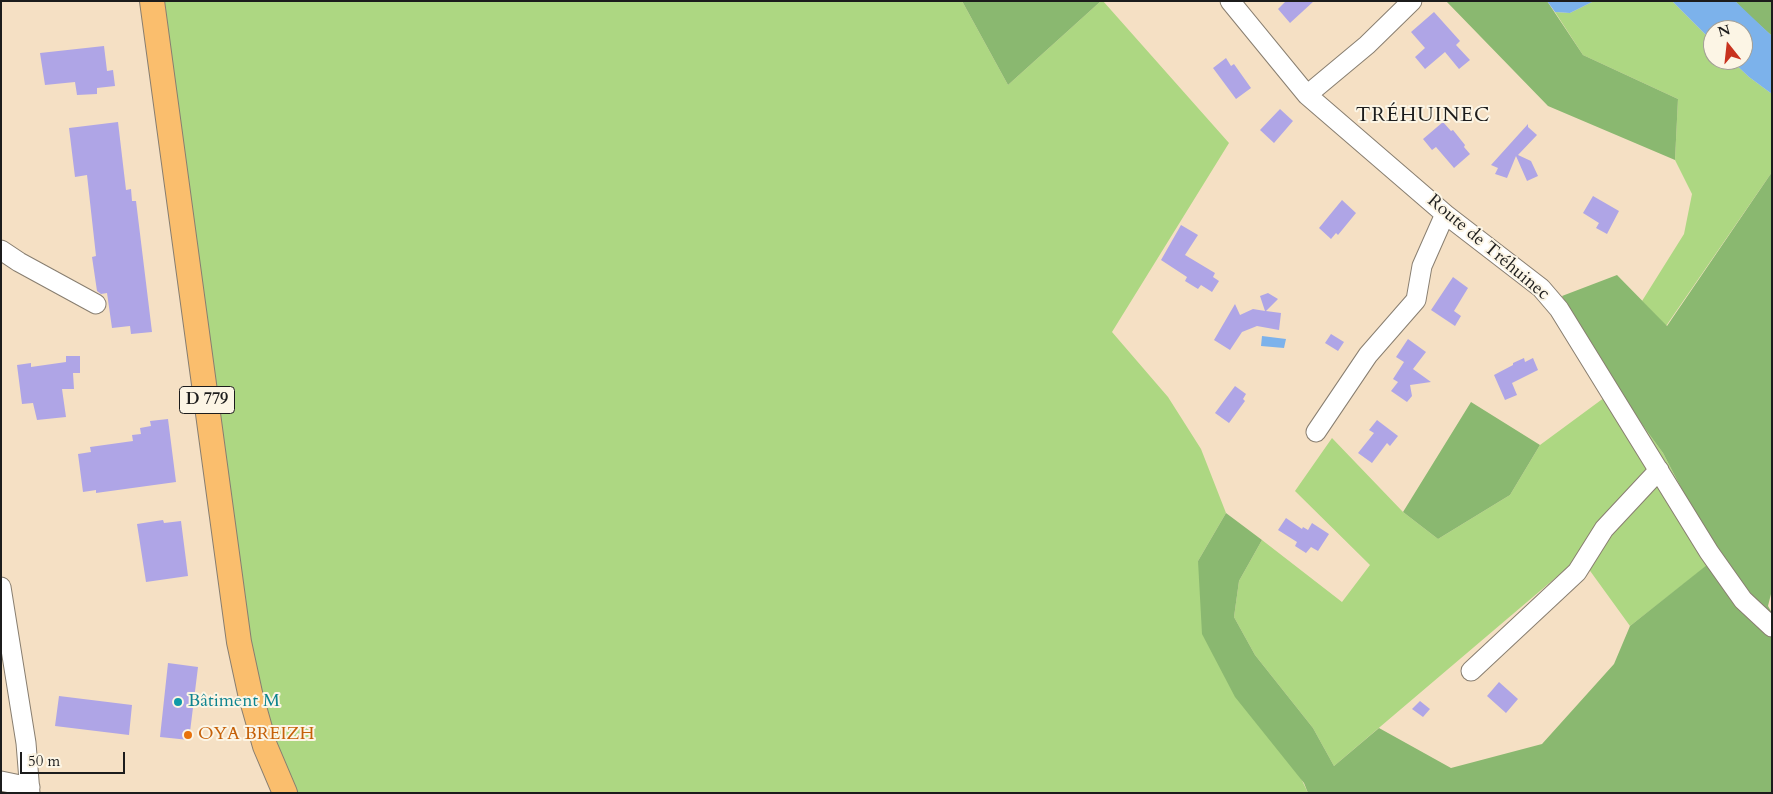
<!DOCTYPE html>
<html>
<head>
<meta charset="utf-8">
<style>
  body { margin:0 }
  #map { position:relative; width:1773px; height:794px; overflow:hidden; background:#f5e0c4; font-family:Cardo,serif }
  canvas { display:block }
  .frame { position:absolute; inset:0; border:2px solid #1c1c1c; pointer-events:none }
  .north { position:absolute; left:1703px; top:20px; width:50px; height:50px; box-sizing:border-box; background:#fcf5e5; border:1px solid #a29e95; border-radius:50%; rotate:344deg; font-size:14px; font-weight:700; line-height:20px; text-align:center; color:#1c1c1c }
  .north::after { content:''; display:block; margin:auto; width:18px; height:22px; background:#c8321e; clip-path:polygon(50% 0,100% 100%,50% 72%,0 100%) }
  .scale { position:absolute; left:20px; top:752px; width:105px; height:22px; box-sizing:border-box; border:2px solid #1c1c1c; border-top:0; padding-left:6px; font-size:15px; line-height:18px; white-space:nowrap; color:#1c1c1c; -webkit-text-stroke:4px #fcf5e5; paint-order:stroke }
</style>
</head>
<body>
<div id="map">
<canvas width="1773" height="794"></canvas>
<div class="frame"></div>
<div class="north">N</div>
<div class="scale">50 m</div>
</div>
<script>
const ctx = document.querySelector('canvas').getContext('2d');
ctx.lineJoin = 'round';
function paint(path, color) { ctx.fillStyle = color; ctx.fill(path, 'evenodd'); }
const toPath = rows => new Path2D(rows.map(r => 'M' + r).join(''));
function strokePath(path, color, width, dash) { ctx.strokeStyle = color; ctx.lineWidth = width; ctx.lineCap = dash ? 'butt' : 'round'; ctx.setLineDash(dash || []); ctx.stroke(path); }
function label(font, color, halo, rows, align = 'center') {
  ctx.font = font + ' Cardo,serif'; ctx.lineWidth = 4; ctx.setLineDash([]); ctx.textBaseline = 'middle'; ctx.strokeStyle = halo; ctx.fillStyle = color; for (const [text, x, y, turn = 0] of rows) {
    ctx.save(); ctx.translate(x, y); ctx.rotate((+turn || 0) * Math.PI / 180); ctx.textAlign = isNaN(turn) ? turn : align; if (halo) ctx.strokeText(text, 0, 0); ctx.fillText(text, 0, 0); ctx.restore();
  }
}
paint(toPath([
  [162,1,962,1,1008,85,1101,1,1103,1,1229,143,1112,332,1168,397,1201,449,1226,513,1198,561,1308,793,294,793,264,707,242,595],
  [1594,1,1672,1,1713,42,1713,60,1731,60,1749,77,1772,94,1772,172,1666,326,1642,301,1684,234,1692,194,1675,160,1678,99,1583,55,1555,12,1570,13],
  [1616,389,1663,453,1717,558,1630,626,1580,557,1334,766,1313,728,1255,655,1234,617,1239,581,1262,540,1342,602,1370,565,1295,491,1332,438,1403,512,1438,539,1510,495,1540,445]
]), '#add782');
paint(toPath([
  [962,1,1101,1,1008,85],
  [1446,1,1547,1,1583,55,1678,99,1675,160,1548,106],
  [1735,1,1772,1,1772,36,1745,12],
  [1772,172,1772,590,1768,606,1772,613,1772,793,1308,793,1304,783,1235,697,1202,634,1198,561,1226,513,1262,540,1239,581,1234,617,1255,655,1313,728,1334,766,1379,728,1451,768,1542,744,1614,664,1630,626,1717,557,1663,453,1616,389,1562,296,1617,275,1667,326],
  [1471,402,1540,445,1510,495,1438,539,1403,512]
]), '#8ab870');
paint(toPath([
  [1547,1,1594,1,1570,13,1555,12],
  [1672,1,1735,1,1772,36,1772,94,1749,77,1731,60,1743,60,1743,30,1713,30,1713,42],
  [1262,336,1286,339,1284,348,1261,346]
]), '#7cb2eb');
paint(toPath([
  [1286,1,1314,1,1290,23,1278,9],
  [1434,12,1460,41,1456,45,1470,60,1459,69,1445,52,1425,69,1415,57,1425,48,1411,32],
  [104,46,107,71,113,70,115,86,97,88,97,94,77,95,75,82,45,85,40,53],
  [1226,58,1231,66,1234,64,1251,88,1236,99,1213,68],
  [1280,109,1293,121,1274,143,1260,130],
  [118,122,126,190,131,189,132,201,136,201,152,332,131,334,130,326,112,328,107,293,101,294,97,291,92,257,96,256,87,175,75,177,69,128],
  [1443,122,1451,131,1453,130,1465,145,1464,147,1470,154,1454,168,1436,147,1432,150,1423,139],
  [1528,124,1528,127,1537,135,1518,155,1531,161,1538,176,1527,181,1516,156,1507,178,1495,174,1498,168,1491,165],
  [1593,196,1619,211,1607,234,1596,228,1599,223,1583,213],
  [1342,200,1356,213,1338,235,1336,233,1331,239,1319,228],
  [1181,225,1198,235,1185,255,1215,273,1213,277,1219,281,1212,292,1201,285,1198,289,1185,281,1187,277,1161,260],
  [1453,277,1468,288,1454,311,1461,316,1455,326,1431,310],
  [1268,293,1278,299,1266,311,1281,313,1279,330,1257,326,1242,332,1230,350,1214,340,1235,304,1240,315,1253,309,1265,311,1260,296],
  [1331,334,1344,342,1338,351,1325,343],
  [1408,339,1426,352,1413,369,1431,382,1410,385,1412,396,1407,402,1391,391,1398,382,1393,379,1404,362,1396,357],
  [66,356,80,356,80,373,73,373,74,389,62,389,66,417,37,420,33,403,22,404,17,365,31,363,31,367,66,362],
  [1524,358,1525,362,1533,358,1538,370,1512,383,1517,395,1505,400,1494,375,1513,365,1513,363],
  [1235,386,1246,394,1243,399,1245,401,1229,423,1215,413],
  [168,419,176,482,96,493,96,490,83,492,78,454,91,452,90,447,133,441,132,435,141,434,140,428,151,426,150,421],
  [1377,420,1398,436,1390,446,1387,443,1372,463,1358,453,1374,433,1369,430],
  [1286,518,1302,529,1303,527,1308,530,1312,523,1329,534,1318,551,1311,547,1306,553,1295,546,1297,542,1278,530],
  [163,520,164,523,181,521,188,576,146,582,137,524],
  [168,663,198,667,189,740,160,737],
  [1499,682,1518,699,1506,713,1487,696],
  [59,696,132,705,129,735,55,726],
  [1420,701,1430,709,1423,717,1412,709]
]), '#afa5e6');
const minor = toPath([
  [1230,1,1307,95,1445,214,1541,288,1559,309,1709,552,1743,600,1772,627],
  [1307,95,1367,45,1412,1],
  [1,250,19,262,96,304],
  [1316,432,1368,355,1416,300,1422,266,1445,214],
  [1,587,26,743,30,793],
  [1471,671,1577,572,1604,529,1659,470],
  [1,781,30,787]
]);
const major = toPath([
  [152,1,239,642,250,693,265,746,285,793]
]);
strokePath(minor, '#887e70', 21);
strokePath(major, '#887e70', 26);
strokePath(minor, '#fff', 19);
strokePath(major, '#fabe6d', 24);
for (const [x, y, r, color] of [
  [178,702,5,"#0f9aa8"],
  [188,735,5,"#e8710a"]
]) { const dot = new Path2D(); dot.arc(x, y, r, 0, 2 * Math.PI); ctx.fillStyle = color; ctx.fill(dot); strokePath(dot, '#fcf5e5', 2); }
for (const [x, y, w] of [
  [207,400,55]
]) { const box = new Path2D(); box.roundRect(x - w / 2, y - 13.5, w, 27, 4); ctx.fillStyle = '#fcf5e5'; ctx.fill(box); strokePath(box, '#1c1c1c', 1); }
label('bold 16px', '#1c1c1c', null, [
  ["D 779",207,400]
]);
label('18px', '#1c1c1c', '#fcf5e5', [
  ["Route de Tréhuinec",1488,248,40]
]);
label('18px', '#0d838f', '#fcf5e5', [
  ["Bâtiment M",188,702]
], 'left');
label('18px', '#c56008', '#fcf5e5', [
  ["OYA BREIZH",198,735]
], 'left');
ctx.letterSpacing = '1px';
label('20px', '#1c1c1c', '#fcf5e5', [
  ["TRÉHUINEC",1423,116]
]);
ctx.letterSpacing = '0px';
</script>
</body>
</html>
